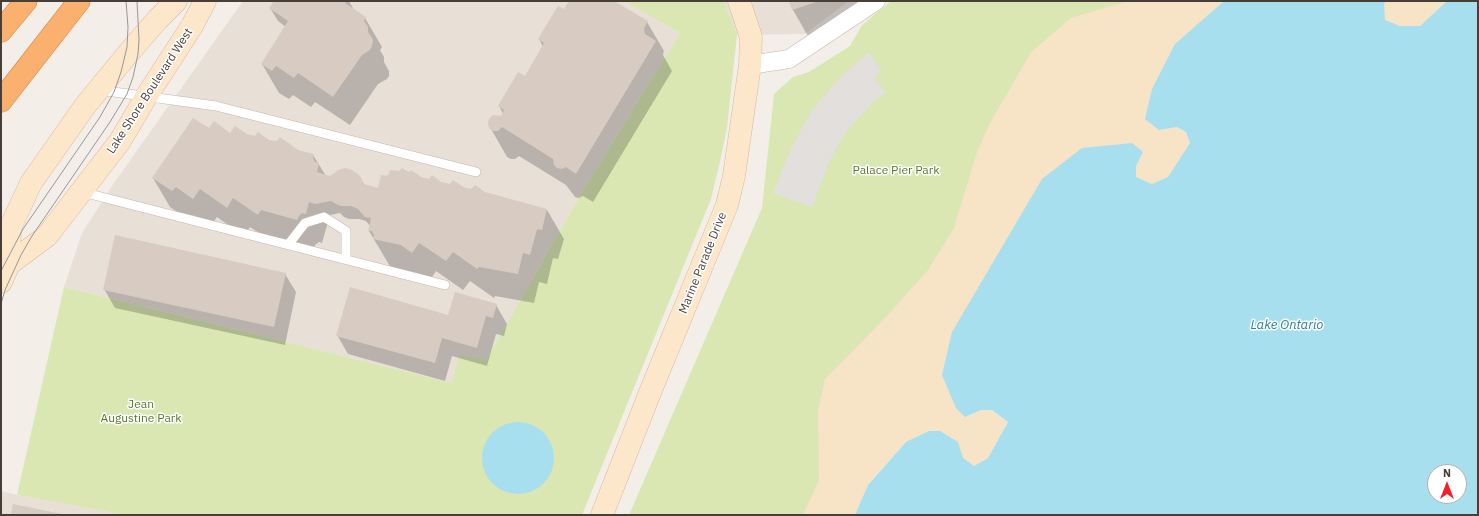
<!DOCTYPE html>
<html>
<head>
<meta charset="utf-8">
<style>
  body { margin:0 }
  #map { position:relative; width:1479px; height:516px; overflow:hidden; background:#f4eee9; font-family:"IBM Plex Sans",sans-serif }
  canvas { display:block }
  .frame { position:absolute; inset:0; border:2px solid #473e37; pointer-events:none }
  .north { position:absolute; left:1427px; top:464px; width:40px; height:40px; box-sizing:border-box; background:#fff; border:1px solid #b5b2af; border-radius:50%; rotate:0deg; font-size:11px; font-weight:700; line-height:16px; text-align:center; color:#473e37 }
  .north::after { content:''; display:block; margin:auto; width:14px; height:18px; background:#f41f29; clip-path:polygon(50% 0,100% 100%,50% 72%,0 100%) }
</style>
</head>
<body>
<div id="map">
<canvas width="1479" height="516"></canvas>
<div class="frame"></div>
<div class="north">N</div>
</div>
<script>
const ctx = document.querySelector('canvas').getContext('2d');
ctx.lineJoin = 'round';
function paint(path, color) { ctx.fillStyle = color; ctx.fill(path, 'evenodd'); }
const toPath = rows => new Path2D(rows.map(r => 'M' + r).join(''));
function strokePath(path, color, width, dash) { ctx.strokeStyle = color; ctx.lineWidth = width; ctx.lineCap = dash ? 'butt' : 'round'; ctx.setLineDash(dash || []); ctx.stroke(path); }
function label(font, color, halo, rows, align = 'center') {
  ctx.font = font + ' "IBM Plex Sans",sans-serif'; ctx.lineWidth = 3; ctx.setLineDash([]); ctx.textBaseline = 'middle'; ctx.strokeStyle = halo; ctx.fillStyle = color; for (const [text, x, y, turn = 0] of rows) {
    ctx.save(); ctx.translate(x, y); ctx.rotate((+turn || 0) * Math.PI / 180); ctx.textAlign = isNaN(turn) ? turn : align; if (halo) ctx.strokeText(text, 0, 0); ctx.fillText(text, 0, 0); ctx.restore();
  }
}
paint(toPath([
  [243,1,624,1,680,33,581,194,486,360,452,383,64,287,82,233,114,183],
  [724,1,849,1,805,34,737,35],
  [2,491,17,495,125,515,1,515]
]), '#e8dfd7');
paint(toPath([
  [624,1,724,1,737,35,727,128,719,166,711,199,582,515,125,515,17,495,64,287,452,383,459,355,486,360,581,194,680,33],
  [891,1,1224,1,1175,44,868,484,855,515,629,515,762,208,774,94,793,77,809,72,850,46,862,25]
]), '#dae7b3');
paint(toPath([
  [1129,1,1224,1,1175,44,1159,130,1177,127,1186,132,1190,143,1168,177,1152,184,1136,177,1136,166,1143,152,965,417,981,410,992,410,1008,422,988,458,974,466,963,458,906,442,868,484,855,515,803,515,819,480,818,411,825,379,886,317,928,270,954,228,977,152,990,123,1031,52,1071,18],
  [1386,1,1447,1,1420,26,1400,26,1384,20,1384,4]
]), '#f7e3c6');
paint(toPath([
  [869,52,882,71,876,76,875,79,886,93,874,101,846,132,829,162,812,207,773,193,791,148,812,110,839,78]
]), '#e2dfdd');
paint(toPath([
  [1224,1,1386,1,1384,4,1385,20,1400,26,1420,26,1447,1,1478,1,1478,515,855,515,868,485,906,442,929,431,940,431,958,442,963,458,974,466,988,458,1008,422,992,410,981,410,965,417,956,408,942,375,952,332,1042,179,1082,148,1132,143,1143,152,1136,166,1136,177,1152,184,1168,177,1190,143,1186,132,1177,127,1159,130,1145,119,1152,89,1175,44],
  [1435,472,1459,472,1459,496,1435,496],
  '482 458a36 36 0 1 1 72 0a36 36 0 1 1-72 0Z'
]), '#a7dfef');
paint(toPath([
  [275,1,349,1,354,10,365,18,382,47,380,50,384,57,384,62,389,71,389,76,387,79,378,84,350,125,315,102,311,107,293,95,289,99,279,93,262,64,286,27,278,21,270,8],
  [570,1,612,1,647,22,664,51,663,55,672,71,593,202,583,196,579,198,575,197,566,185,519,156,515,159,511,159,507,157,490,127,503,114,499,106,525,77,543,47,539,39,564,10],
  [790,1,860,1,813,45,793,10],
  [209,130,231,134,246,135,313,155,326,176,361,179,365,186,377,189,421,178,547,210,564,239,558,259,553,258,547,284,539,282,534,303,495,296,494,298,470,281,463,290,436,271,429,282,391,268,369,231,370,226,366,221,359,219,349,219,344,217,340,213,330,215,322,243,319,242,315,245,314,249,275,243,250,227,244,236,217,217,210,227,193,215,189,220,170,207,153,178],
  [285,274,296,292,285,345,115,308,104,289],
  [496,305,507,324,504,336,496,334,487,366,452,356,445,381,348,354,337,335,449,317]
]), '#0003');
paint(toPath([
  [274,1,347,1,345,3,366,17,364,21,368,27,368,32,371,36,373,40,372,46,370,50,362,55,333,97,298,73,294,78,276,66,272,71,261,64,288,21,269,8],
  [569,1,614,1,648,21,644,28,645,34,656,41,576,174,566,167,562,169,557,168,554,165,553,159,502,127,498,131,493,131,489,128,488,123,489,119,493,115,501,116,504,110,498,106,518,72,525,76,544,43,538,39,558,6,564,9],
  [789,1,819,1,792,10],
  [193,118,209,128,214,121,230,133,235,126,247,134,255,136,258,132,269,140,277,141,280,137,298,150,314,154,313,158,315,162,319,163,317,172,330,176,338,170,345,168,352,170,358,174,362,179,364,184,378,188,381,175,386,176,389,174,390,170,399,171,402,168,409,172,411,170,421,177,429,179,432,175,441,182,450,184,453,180,463,187,471,189,475,185,485,192,547,209,542,230,537,229,530,255,523,253,518,274,479,267,477,269,453,252,446,261,419,243,412,253,401,245,373,239,374,235,372,231,368,231,371,218,365,217,358,209,351,206,341,206,336,204,331,201,315,204,309,202,306,214,302,213,299,216,297,220,261,210,258,215,233,198,227,208,200,189,193,199,176,187,172,191,152,178],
  [115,235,286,273,274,327,103,290],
  [350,287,448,315,455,292,497,304,493,318,486,316,477,348,442,338,435,363,336,336],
  [13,504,62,514,62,515,11,515]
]), '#d8cbc1');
const lane = toPath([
  [99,90,216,106,476,172],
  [82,192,445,285],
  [288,245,305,223,324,217,346,231,346,259]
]);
const street = toPath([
  [750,65,789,59,876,1]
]);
const secondary = toPath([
  [9,264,47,236,120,141,146,97,192,26,205,1],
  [1,282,9,264,10,228,31,183,85,106,131,50,158,19,176,1],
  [602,515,651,390,727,205,734,176,750,65,751,37,739,1]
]);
const highway = toPath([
  [1,31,26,1],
  [1,101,79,1]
]);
strokePath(lane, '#c2b7ae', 10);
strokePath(street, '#c2b7ae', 19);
strokePath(secondary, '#d6bb9c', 23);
strokePath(highway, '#da813d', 23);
strokePath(lane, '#fff', 9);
strokePath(street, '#fff', 18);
strokePath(secondary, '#fde7ca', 22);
strokePath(highway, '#fab06e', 22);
strokePath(toPath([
  [1,271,23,229,100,117,114,92,121,72,127,47,128,27,126,1],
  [1,304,5,290,21,255,32,236,110,122,127,94,133,77,138,54,139,40,137,1]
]), '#979797', 1);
label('12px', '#473e37', '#fff', [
  ["Lake Shore Boulevard West",150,91,-57],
  ["Marine Parade Drive",703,263,-68]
]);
label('12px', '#58782b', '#fff', [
  ["Palace Pier Park",896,171],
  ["Jean",141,405],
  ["Augustine Park",141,419]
]);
label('italic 13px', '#2e8099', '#fff', [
  ["Lake Ontario",1287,325]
]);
</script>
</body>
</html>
